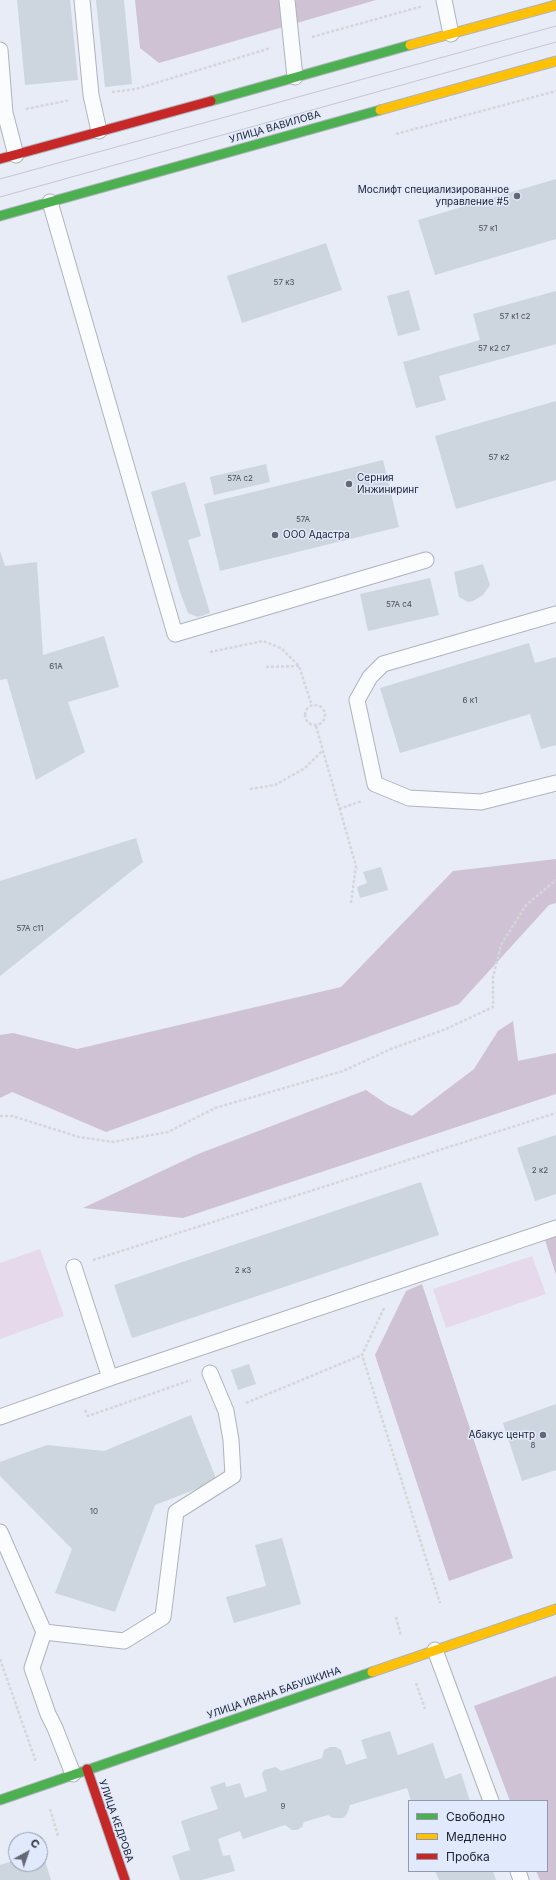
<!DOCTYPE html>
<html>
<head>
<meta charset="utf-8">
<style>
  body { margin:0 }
  #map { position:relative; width:556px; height:1880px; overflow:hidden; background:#e7ecf7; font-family:Inter,sans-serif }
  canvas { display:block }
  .legend { position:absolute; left:408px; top:1800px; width:140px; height:72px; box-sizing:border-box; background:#e1e9fd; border:1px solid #9399aa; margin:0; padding:5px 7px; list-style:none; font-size:12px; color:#1d212d }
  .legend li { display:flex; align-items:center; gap:8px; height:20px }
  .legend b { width:20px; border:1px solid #9399aa }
  .north { position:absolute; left:8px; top:1832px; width:40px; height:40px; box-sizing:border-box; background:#e1e9fd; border:1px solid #9399aa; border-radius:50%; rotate:40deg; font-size:11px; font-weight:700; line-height:16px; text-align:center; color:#1d212d }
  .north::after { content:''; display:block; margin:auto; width:14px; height:18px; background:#646874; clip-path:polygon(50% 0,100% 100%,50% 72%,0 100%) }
</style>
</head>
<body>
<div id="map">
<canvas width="556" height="1880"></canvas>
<ul class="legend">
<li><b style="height:5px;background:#4caf50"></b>Свободно</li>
<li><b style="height:5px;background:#ffc107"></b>Медленно</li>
<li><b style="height:5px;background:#c62828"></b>Пробка</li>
</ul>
<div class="north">С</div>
</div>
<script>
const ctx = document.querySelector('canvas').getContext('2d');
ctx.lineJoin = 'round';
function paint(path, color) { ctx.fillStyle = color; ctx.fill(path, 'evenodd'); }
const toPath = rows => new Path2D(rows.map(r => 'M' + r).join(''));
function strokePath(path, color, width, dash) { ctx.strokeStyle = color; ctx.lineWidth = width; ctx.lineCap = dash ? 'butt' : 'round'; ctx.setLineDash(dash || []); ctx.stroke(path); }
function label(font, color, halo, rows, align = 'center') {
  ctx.font = font + ' Inter,sans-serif'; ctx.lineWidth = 3; ctx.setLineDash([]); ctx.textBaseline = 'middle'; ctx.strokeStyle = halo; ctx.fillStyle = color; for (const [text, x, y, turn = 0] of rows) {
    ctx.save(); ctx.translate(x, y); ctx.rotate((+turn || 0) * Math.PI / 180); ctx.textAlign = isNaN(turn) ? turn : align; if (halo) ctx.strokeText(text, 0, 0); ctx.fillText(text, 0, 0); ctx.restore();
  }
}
paint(toPath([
  [40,1249,64,1316,0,1339,0,1263],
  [532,1256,546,1294,446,1328,433,1289]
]), '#e5d9eb');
paint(toPath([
  [135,0,376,0,159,63,140,48],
  [556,859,556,903,549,905,459,1004,106,1132,12,1092,0,1098,0,1035,13,1033,77,1049,341,987,453,871],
  [513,1021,518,1061,556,1053,556,1094,183,1218,83,1208,198,1154,366,1090,388,1105,412,1116,474,1069,498,1031],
  [556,1236,556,1275,545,1240],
  [422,1284,513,1558,449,1581,375,1355,406,1291],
  [556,1676,556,1880,540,1880,536,1871,547,1871,547,1801,510,1801,474,1706]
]), '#cfc2d5');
paint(toPath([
  [17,0,70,0,78,80,25,85],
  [96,0,124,0,132,84,105,87],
  [556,179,556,239,435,275,418,220],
  [326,243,342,290,242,323,227,276],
  [409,290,420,330,398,336,387,296],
  [556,291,556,344,439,376,446,400,416,408,403,362,480,340,473,314],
  [556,401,556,480,456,509,435,436],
  [383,460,399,527,220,571,204,504],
  [266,464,270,482,214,495,210,477],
  [185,482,201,536,188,540,210,613,198,617,188,613,180,592,151,492],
  [0,551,5,566,37,562,43,655,104,636,119,687,68,702,85,752,36,780,7,679,0,680],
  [483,564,490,585,483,595,473,601,468,602,459,597,454,572],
  [430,578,439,615,368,631,360,594],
  [529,643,535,663,556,657,556,745,541,749,530,714,400,753,380,688],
  [136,838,143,862,0,976,0,881],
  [381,867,388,890,360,898,357,887,367,883,363,872],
  [556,1135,556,1194,535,1201,517,1148],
  [421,1182,439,1235,132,1338,114,1285],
  [249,1364,256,1384,238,1390,231,1370],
  [556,1404,556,1470,522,1481,503,1423],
  [191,1415,217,1481,155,1505,115,1612,55,1593,72,1549,0,1476,0,1462,47,1445,104,1451],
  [282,1538,301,1604,234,1623,226,1597,266,1586,255,1545],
  [390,1731,398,1755,433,1743,445,1779,461,1773,470,1801,411,1801,407,1788,350,1805,347,1814,343,1818,333,1818,328,1815,304,1822,302,1827,297,1830,292,1830,285,1825,243,1839,240,1831,218,1839,223,1856,230,1855,235,1871,201,1880,180,1880,172,1856,190,1850,181,1821,218,1809,210,1787,225,1782,226,1787,240,1783,245,1798,267,1791,262,1774,264,1770,276,1767,281,1771,322,1758,324,1750,330,1747,336,1747,341,1750,346,1765,367,1758,361,1740],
  [42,1851,51,1880,0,1880,0,1865,16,1860,16,1864,40,1864,40,1852],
  [435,1871,493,1871,496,1880,439,1880]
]), '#cdd5df');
const lane = toPath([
  [82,0,91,95,99,131],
  [287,0,295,77],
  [444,0,451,34],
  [0,50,5,113,16,155],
  [50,202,175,634,426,560],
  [556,614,383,664,370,677,357,700,375,784,409,798,481,802,556,783],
  [74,1267,110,1378,556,1228],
  [0,1417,110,1378],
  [0,1532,44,1632],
  [435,1650,491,1801],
  [73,1774,55,1728,48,1714,32,1668,44,1632,124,1641,163,1617,176,1512,233,1476,231,1440,226,1411,210,1373],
  [518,1871,521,1880]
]);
const fast = toPath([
  [211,101,410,45],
  [0,216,380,110],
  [0,1800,372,1672]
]);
const slow = toPath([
  [410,45,556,5],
  [380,110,556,61],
  [372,1672,556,1609]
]);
const jam = toPath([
  [0,159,211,101],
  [87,1769,125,1880]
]);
strokePath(lane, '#aeb3bd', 17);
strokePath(fast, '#aeb3bd', 11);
strokePath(slow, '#aeb3bd', 11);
strokePath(jam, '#aeb3bd', 11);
strokePath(toPath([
  [312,37,423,6],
  [112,92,136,89,271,48],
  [26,109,70,100],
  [396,134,556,91],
  [210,652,263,641,281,648,299,666,312,706],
  [266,667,299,666],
  '305 715a10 10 0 1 1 20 0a10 10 0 1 1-20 0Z',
  [316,726,356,866,351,903],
  [250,789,275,785,305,768,323,750],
  [339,809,362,801],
  [0,1116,12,1116,79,1137,113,1142,168,1132,215,1108,343,1071,391,1049,446,1029,493,1007,493,977,501,945,526,905,556,880],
  [93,1260,556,1113],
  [384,1308,362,1355,440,1603],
  [246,1403,362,1355],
  [85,1410,88,1416,191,1380],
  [396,1617,401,1636],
  [0,1659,36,1762],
  [416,1683,425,1709],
  [50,1809,58,1836]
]), '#d4d6d9', 2.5, [3, 2]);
strokePath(lane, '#fbfcfe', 15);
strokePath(fast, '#4caf50', 9);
strokePath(slow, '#ffc107', 9);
strokePath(jam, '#c62828', 9);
strokePath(toPath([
  [0,179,556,26],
  [0,197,556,42]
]), '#c6c7ca', 1);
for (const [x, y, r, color] of [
  [517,196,4,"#646874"],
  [349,484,4,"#646874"],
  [275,535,4,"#646874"],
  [543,1435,4,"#646874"]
]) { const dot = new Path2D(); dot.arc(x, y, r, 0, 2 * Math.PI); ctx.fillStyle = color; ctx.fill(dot); strokePath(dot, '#e1e9fd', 1.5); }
label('8px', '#494e5a', null, [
  ["57 к1",488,229],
  ["57 к3",284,283],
  ["57 к1 с2",515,317],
  ["57 к2 с7",494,349],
  ["57 к2",499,458],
  ["57А с2",240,479],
  ["57А",303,520],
  ["57А с4",399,605],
  ["61А",56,667],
  ["6 к1",470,701],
  ["57А с11",30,929],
  ["2 к2",540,1171],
  ["2 к3",243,1271],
  ["8",533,1446],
  ["10",94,1512],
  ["9",283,1807]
]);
label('10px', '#1d212d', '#e1e9fd', [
  ["УЛИЦА ВАВИЛОВА",275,127,-16],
  ["УЛИЦА ИВАНА БАБУШКИНА",274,1693,-19],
  ["УЛИЦА КЕДРОВА",116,1821,71]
]);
label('10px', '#1d212d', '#e1e9fd', [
  ["Мослифт специализированное",509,190],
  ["управление #5",509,202],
  ["Серния",357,478,"left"],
  ["Инжиниринг",357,490,"left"],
  ["ООО Адастра",283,535,"left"],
  ["Абакус центр",535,1435]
], 'right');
</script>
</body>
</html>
